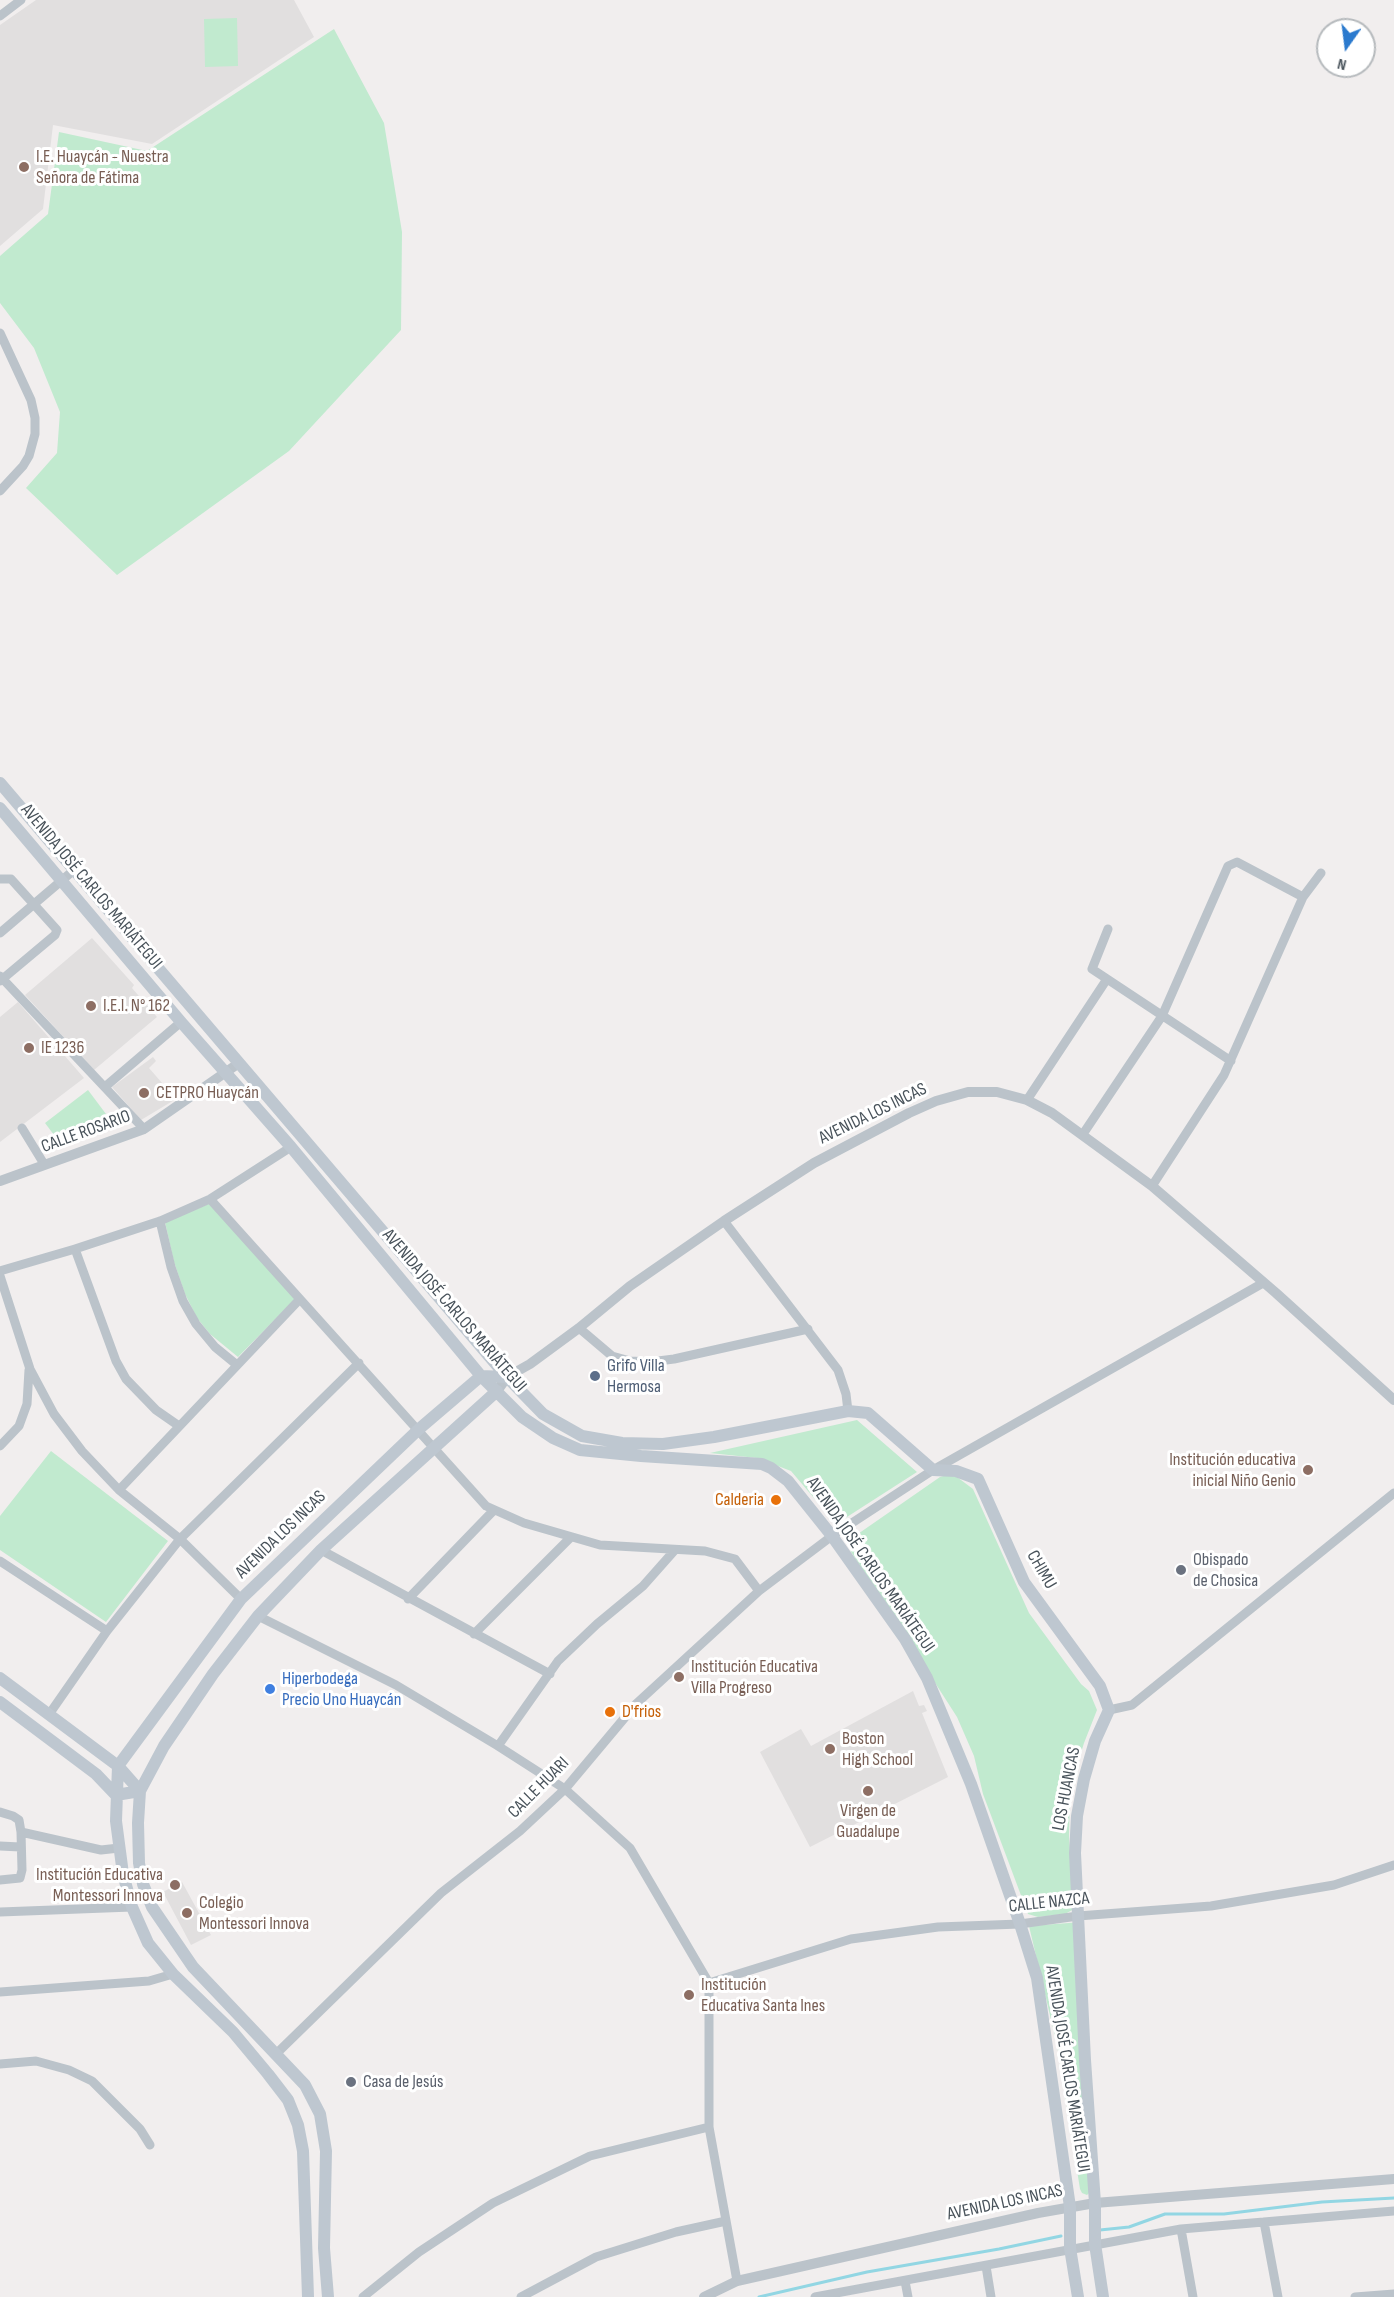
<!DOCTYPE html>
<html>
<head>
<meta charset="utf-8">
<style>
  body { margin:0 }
  #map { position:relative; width:1394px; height:2297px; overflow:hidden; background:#f1eeee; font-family:"Sofia Sans Condensed",sans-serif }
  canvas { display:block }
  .north { position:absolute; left:1316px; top:18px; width:60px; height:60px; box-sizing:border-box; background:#fff; border:2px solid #b6babd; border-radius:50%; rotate:194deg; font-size:16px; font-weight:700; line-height:24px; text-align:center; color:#48525a }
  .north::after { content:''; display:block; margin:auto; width:21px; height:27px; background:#2b7ace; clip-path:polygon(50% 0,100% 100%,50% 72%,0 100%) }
</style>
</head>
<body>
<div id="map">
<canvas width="1394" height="2297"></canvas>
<div class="north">N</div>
</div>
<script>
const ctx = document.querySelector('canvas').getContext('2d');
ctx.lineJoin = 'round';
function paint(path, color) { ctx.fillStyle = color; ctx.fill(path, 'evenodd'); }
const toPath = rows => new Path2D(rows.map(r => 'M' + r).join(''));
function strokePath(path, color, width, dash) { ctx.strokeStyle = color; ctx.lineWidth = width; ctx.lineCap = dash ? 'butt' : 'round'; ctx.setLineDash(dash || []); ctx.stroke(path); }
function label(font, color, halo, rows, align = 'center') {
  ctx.font = font + ' "Sofia Sans Condensed",sans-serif'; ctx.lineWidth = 6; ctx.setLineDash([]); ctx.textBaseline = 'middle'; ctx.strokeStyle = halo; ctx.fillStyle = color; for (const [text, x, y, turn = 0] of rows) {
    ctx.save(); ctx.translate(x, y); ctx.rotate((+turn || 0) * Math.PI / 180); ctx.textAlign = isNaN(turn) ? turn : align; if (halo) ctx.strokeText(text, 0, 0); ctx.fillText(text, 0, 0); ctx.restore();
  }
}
paint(toPath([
  [36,0,294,0,314,37,152,144,53,125,43,209,0,246,0,25],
  [92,938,134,985,132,988,157,1017,94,1070,25,995],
  [18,1002,84,1078,0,1142,0,1017],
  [153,1057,156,1061,149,1068,176,1099,141,1120,112,1087],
  [913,1691,919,1706,924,1705,927,1711,922,1713,948,1777,810,1847,760,1752,801,1729,811,1746],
  [182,1882,211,1935,191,1945,163,1892]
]), '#e1dfdf');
paint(toPath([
  [237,18,238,66,205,67,204,19],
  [334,29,384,123,402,232,401,330,289,451,117,575,26,488,57,453,60,412,34,348,0,303,0,256,48,214,59,132,147,151],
  [88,1090,106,1114,63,1147,45,1123],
  [211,1203,295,1299,238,1357,210,1334,197,1318,185,1294,174,1262,165,1222],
  [857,1420,917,1472,836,1524,791,1471,757,1458,710,1453],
  [51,1451,168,1541,106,1622,0,1550,0,1516],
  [947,1475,957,1477,973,1489,1029,1613,1081,1684,1089,1691,1097,1710,1084,1743,1070,1788,1069,1837,1074,1909,1065,1914,1038,1917,1028,1914,983,1794,974,1756,957,1717,851,1552,850,1544,855,1536,940,1477],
  [1082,1922,1090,2192,1087,2195,1082,2193,1080,2189,1057,2045,1029,1926]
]), '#c1eacf');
strokePath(toPath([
  [1100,2230,1129,2227,1165,2214,1224,2214,1322,2202,1394,2198],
  [759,2297,867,2272,999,2249,1061,2236]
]), '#92d6e3', 3);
strokePath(toPath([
  [0,16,21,0],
  [0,333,31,400,35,418,35,434,29,456,23,466,0,491],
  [0,879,11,879,57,930,55,935,0,981],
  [1108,929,1092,969,1231,1061],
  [0,933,74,870],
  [0,976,144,1129],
  [106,1086,181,1022],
  [1027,1100,1107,979],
  [22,1128,44,1164],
  [1083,1134,1162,1016,1228,866,1237,862,1303,897],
  [1152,1186,1224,1075,1303,897,1321,873],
  [210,1199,486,1506,524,1523,600,1545,705,1551,735,1559,759,1591],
  [160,1221,171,1267,183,1301,196,1324,215,1347,237,1365],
  [724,1221,838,1370,846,1394,848,1411],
  [75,1249,116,1361,126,1379,156,1410,179,1426],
  [0,1271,75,1249,160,1221,210,1199,291,1147],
  [0,1276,30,1369,54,1414,82,1451,119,1490,180,1539,241,1599],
  [579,1328,612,1356,630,1361,650,1362,674,1359,808,1329],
  [0,1446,19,1426,27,1404,29,1370],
  [119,1490,300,1299],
  [321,1550,550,1674],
  [0,1561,107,1631],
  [408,1599,494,1510],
  [258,1616,396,1685,498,1746,565,1789,630,1848,709,1983,709,2127,737,2281],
  [474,1634,570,1538],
  [1109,1710,1132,1705,1394,1493],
  [50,1713,107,1631,180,1539,359,1363],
  [498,1746,558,1661,597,1624,643,1586,674,1551],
  [0,1812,13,1816,19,1820,21,1832,22,1870,20,1878,0,1880],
  [21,1832,101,1850,119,1848],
  [0,1846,20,1847],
  [0,1912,132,1907],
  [709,1983,851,1939,938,1927,1020,1924,1078,1916,1211,1906,1334,1885,1394,1865],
  [0,1992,149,1981,173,1974],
  [276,2054,441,1893,520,1831,565,1789,637,1703,759,1591,832,1536,933,1470,1263,1283],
  [0,2064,36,2061,69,2070,92,2081,140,2129,150,2145],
  [1264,2222,1278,2297],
  [1181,2229,1193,2297],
  [986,2266,991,2297],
  [905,2281,908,2297],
  [363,2297,419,2252,493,2203,590,2156,709,2127],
  [521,2297,596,2257,676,2232,726,2221],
  [815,2297,1181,2229,1394,2211],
  [1355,2297,1394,2294]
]), '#bbc3ca', 9);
strokePath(toPath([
  [0,1181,144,1129,239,1063],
  [497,1391,507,1377,530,1364,579,1328,630,1286,724,1221,814,1163,909,1113,936,1101,968,1092,997,1092,1027,1100,1052,1113,1152,1186,1276,1293,1394,1400],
  [704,2297,737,2281,1038,2213,1095,2203,1394,2179]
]), '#bbc3ca', 10);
strokePath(toPath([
  [0,783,507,1377,543,1414,582,1436,622,1443,663,1444,714,1437,848,1411,868,1413,933,1470,956,1471,978,1479,1024,1582,1100,1686,1109,1710,1095,1741,1084,1779,1077,1816,1075,1853,1085,2060,1095,2203,1095,2244,1103,2297],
  [0,808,181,1022,291,1147,481,1376,522,1417,553,1438,580,1450,641,1456,762,1464,771,1468,788,1481,832,1536,905,1639,927,1678,971,1784,1020,1924,1037,1978,1070,2207,1070,2248,1078,2297],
  [0,1678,118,1766,140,1791,138,1823,139,1863,143,1884,152,1907,193,1967,305,2085,320,2114,326,2151,324,2248,328,2297],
  [0,1702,96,1774,116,1795,140,1791],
  [118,1766,116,1821,123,1874,132,1907,148,1943,173,1974,233,2032,268,2074,288,2100,298,2125,303,2151,308,2297],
  [118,1766,241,1599,419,1429,481,1376,507,1377],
  [140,1791,164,1746,213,1674,258,1616,321,1550,497,1391]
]), '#bec7d0', 12);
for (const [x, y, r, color] of [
  [24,167,6,"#8d6e63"],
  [91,1006,6,"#8d6e63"],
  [29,1048,6,"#8d6e63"],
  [144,1093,6,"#8d6e63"],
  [595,1376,6,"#5c6f8a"],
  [1308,1470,6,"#8d6e63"],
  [776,1500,6,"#e8710a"],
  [1181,1570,6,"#6b7280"],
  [679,1677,6,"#8d6e63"],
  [270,1689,6,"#3f7fe0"],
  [610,1712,6,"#e8710a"],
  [830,1749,6,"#8d6e63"],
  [868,1791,6,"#8d6e63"],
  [175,1885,6,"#8d6e63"],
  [187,1913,6,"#8d6e63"],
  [689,1995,6,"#8d6e63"],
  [351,2082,6,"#6b7280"]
]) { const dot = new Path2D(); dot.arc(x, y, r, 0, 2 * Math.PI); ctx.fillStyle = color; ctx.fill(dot); strokePath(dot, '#fff', 2); }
label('18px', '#785e54', '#fff', [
  ["I.E. Huaycán - Nuestra",36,157],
  ["Señora de Fátima",36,178],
  ["I.E.I. N° 162",103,1006],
  ["IE 1236",41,1048],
  ["CETPRO Huaycán",156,1093],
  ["Institución educativa",1296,1460,"right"],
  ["inicial Niño Genio",1296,1481,"right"],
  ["Institución Educativa",691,1667],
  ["Villa Progreso",691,1688],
  ["Boston",842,1739],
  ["High School",842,1760],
  ["Virgen de",868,1811,"center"],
  ["Guadalupe",868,1832,"center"],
  ["Institución Educativa",163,1875,"right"],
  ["Montessori Innova",163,1896,"right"],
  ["Colegio",199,1903],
  ["Montessori Innova",199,1924],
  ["Institución",701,1985],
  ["Educativa Santa Ines",701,2006]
], 'left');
label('18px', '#48525a', '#fff', [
  ["AVENIDA JOSÉ CARLOS MARIÁTEGUI",91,887,50],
  ["AVENIDA LOS INCAS",873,1114,-26],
  ["CALLE ROSARIO",86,1132,-20],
  ["AVENIDA JOSÉ CARLOS MARIÁTEGUI",454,1311,49],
  ["AVENIDA LOS INCAS",281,1535,-44],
  ["AVENIDA JOSÉ CARLOS MARIÁTEGUI",870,1565,55],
  ["CHIMU",1041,1570,60],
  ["CALLE HUARI",539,1788,-45],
  ["LOS HUANCAS",1067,1789,-79],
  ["CALLE NAZCA",1049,1903,-6],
  ["AVENIDA JOSÉ CARLOS MARIÁTEGUI",1067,2069,81],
  ["AVENIDA LOS INCAS",1005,2203,-12]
]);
label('18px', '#4e5e75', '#fff', [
  ["Grifo Villa",607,1366],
  ["Hermosa",607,1387]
], 'left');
label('18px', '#c56008', '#fff', [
  ["Calderia",764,1500],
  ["D'frios",622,1712,"left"]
], 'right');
label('18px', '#5b616d', '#fff', [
  ["Obispado",1193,1560],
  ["de Chosica",1193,1581],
  ["Casa de Jesús",363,2082]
], 'left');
label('18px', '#366cbe', '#fff', [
  ["Hiperbodega",282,1679],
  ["Precio Uno Huaycán",282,1700]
], 'left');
</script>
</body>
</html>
